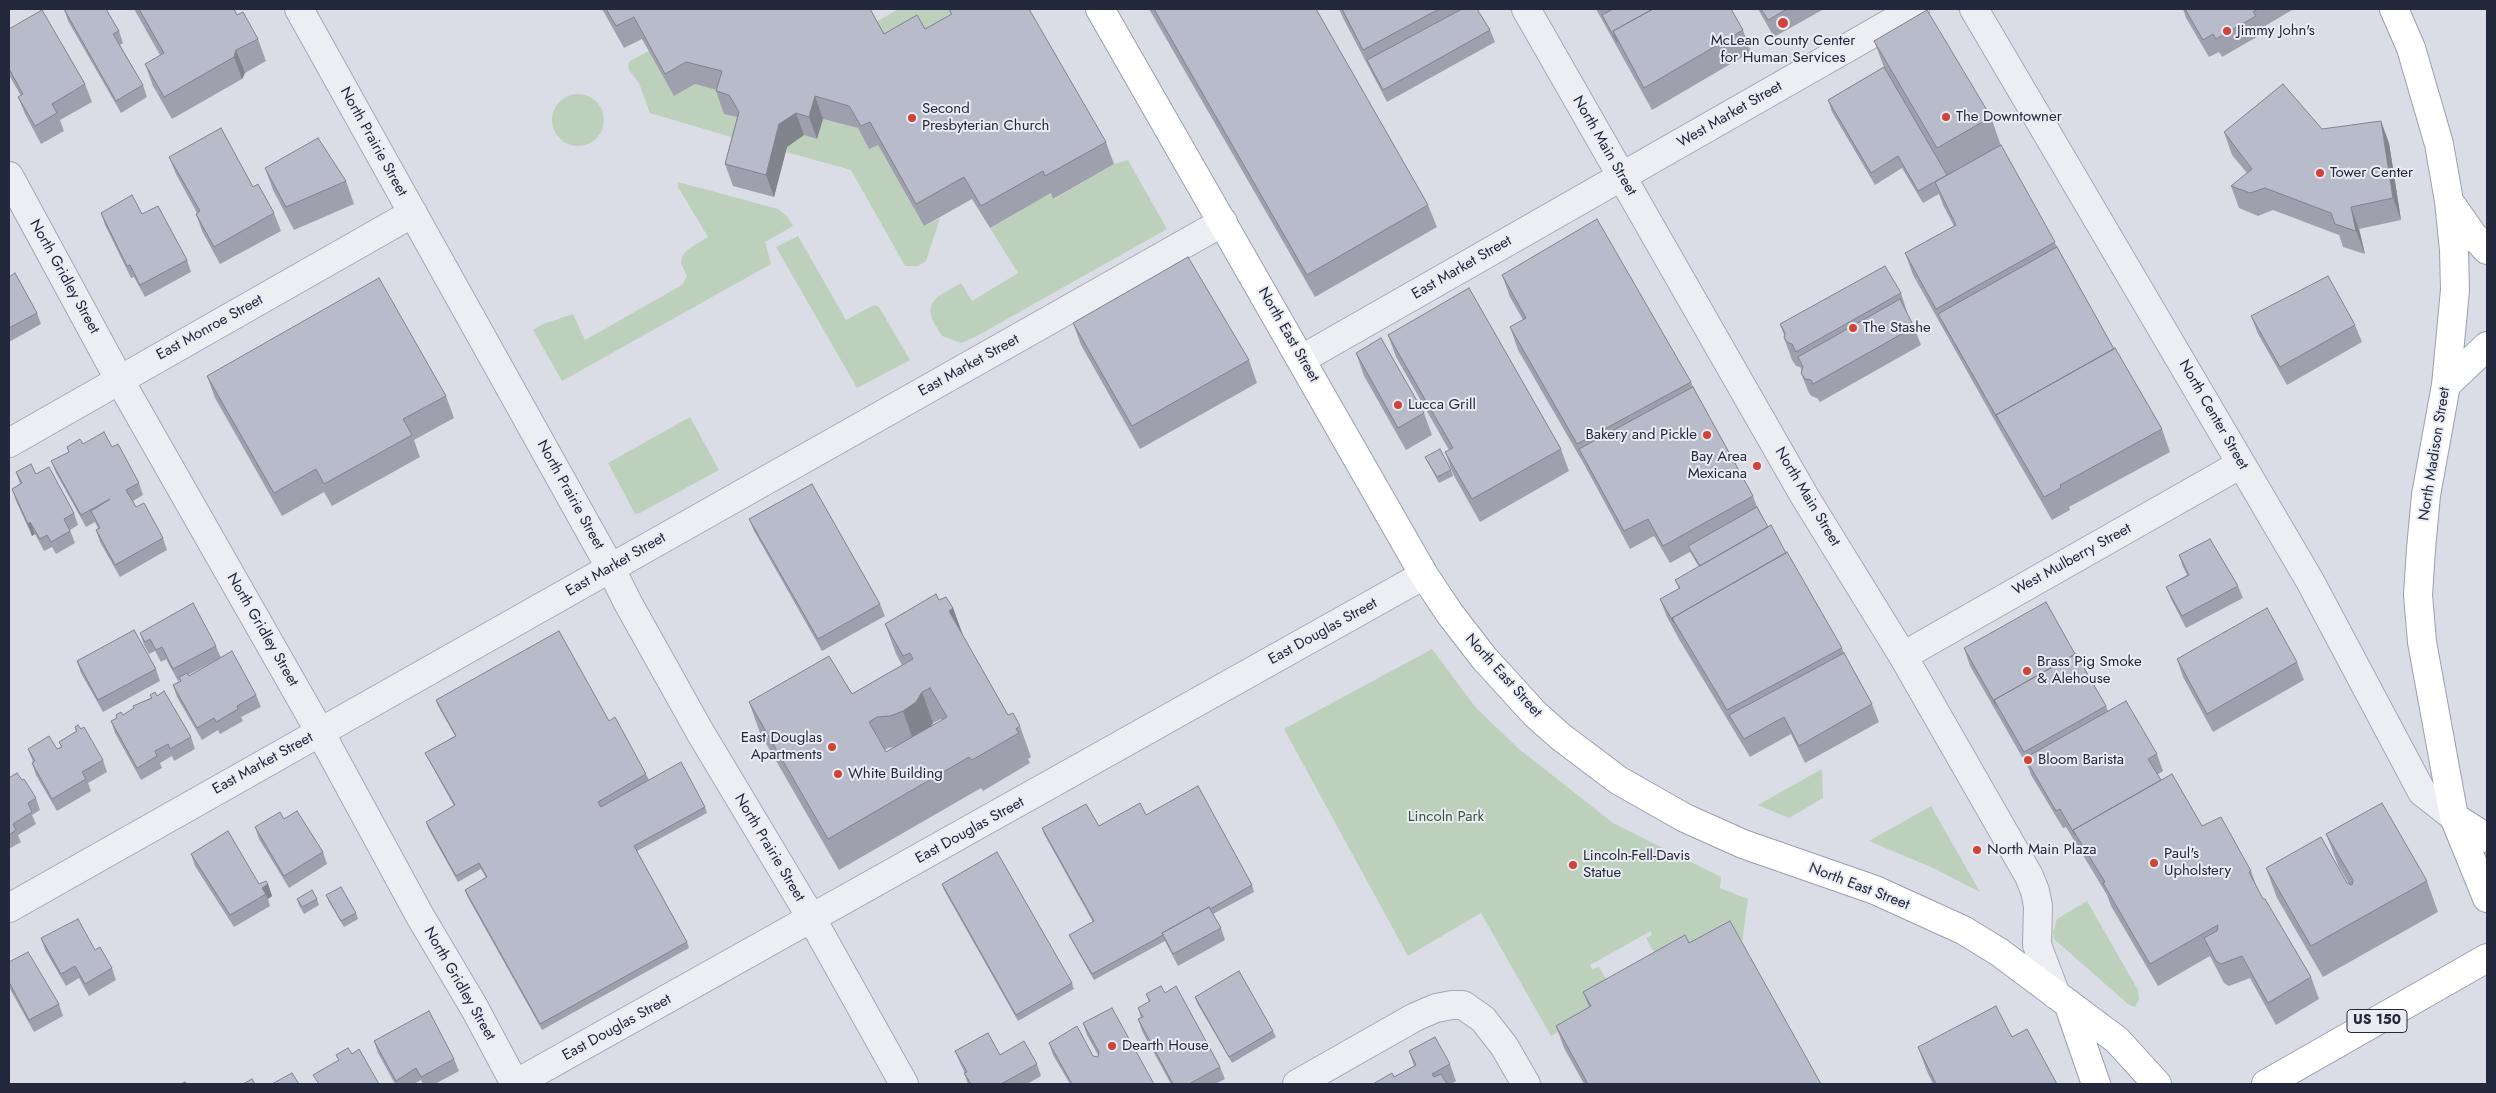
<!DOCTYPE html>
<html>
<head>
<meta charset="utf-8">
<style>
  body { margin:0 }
  #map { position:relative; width:2496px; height:1093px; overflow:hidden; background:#dbdde6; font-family:Jost,sans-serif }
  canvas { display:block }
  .frame { position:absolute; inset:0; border:10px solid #24283c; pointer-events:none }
</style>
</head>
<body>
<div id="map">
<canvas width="2496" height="1093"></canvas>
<div class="frame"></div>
</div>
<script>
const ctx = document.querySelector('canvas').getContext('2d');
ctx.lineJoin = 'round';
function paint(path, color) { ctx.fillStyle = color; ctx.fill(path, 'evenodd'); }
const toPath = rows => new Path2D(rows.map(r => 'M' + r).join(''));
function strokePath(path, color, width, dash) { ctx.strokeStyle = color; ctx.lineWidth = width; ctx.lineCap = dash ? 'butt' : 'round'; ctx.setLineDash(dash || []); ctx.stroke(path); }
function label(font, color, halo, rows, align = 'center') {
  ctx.font = font + ' Jost,sans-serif'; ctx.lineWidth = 4; ctx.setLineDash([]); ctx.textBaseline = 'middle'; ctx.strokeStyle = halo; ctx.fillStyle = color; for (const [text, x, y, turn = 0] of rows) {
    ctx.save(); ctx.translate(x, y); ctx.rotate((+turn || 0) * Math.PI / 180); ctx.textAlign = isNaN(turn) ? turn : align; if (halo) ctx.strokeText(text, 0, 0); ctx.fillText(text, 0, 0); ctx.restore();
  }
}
paint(toPath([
  [899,9,992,9,893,56,874,23],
  [649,51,674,96,695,84,730,93,745,141,650,113,639,83,629,70,628,65,630,61],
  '552 120a26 26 0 1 1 52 0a26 26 0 1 1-52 0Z',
  [823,119,858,128,878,145,924,226,940,218,926,261,918,266,905,266,851,170,786,152,787,147,804,135,817,139],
  [1128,160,1167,229,975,337,961,343,942,336,933,321,930,311,932,304,937,297,961,283,972,301,1018,273,990,228,1051,193,1054,199,1114,164],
  [678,182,778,209,787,216,793,226,765,242,771,264,562,381,533,330,543,324,573,314,585,340,682,285,687,276,681,263,682,257,687,250,708,237,678,187],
  [798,236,846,320,874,305,879,307,910,360,857,388,776,247],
  [690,417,719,470,640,513,635,514,608,463],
  [1432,649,1476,708,1519,749,1613,823,1721,877,1720,888,1748,899,1742,943,1655,954,1646,938,1652,935,1651,931,1590,965,1592,969,1599,967,1607,980,1613,998,1551,1036,1481,913,1408,956,1284,729],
  [1822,769,1823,798,1789,818,1758,805],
  [1931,806,1980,892,1933,868,1869,841],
  [2087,901,2138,990,2139,999,2135,1007,2128,1004,2054,939,2053,932,2057,919]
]), '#bcd0bb');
const minor = toPath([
  [299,9,611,569,628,603,700,732,812,919,904,1084],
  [1526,9,1805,497,1903,656,2029,876,2035,891,2038,906,2037,945,2056,995],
  [1974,9,2310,581,2422,792,2454,817],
  [9,176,119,379,320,732,420,916,475,1009,515,1084],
  [1302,359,1915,9],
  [9,443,413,213],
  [1903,656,2241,464],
  [9,908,1223,222],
  [515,1084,1424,575],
  [1297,1084,1415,1017,1436,1008,1452,1005,1463,1005,1483,1019,1504,1046,1526,1084]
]);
const major = toPath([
  [1100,9,1424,575,1450,614,1484,658,1535,714,1561,737,1618,780,1685,818,1743,844,1875,890,1963,930,1999,952,2117,1040,2157,1084],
  [2394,9,2411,48,2439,144,2449,201,2454,250,2455,290,2446,385,2426,495,2421,549,2418,595,2422,642,2454,817,2487,898],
  [2451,204,2472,234,2487,250],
  [2446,385,2487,346],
  [2454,817,2487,838],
  [2068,1003,2096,1084],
  [2266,1084,2487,958]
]);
strokePath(minor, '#a4a7b3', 30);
strokePath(major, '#9a9eb2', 30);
strokePath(minor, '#edeef4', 28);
strokePath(major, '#fff', 28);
paint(toPath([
  [64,9,119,31,123,43,120,45,143,85,147,97,121,113,68,21],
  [134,9,234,9,237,15,258,39,266,61,245,73,242,79,172,119,153,86,145,64,160,55],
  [602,9,870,9,884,34,925,29,951,15,949,9,1106,142,1114,164,1053,199,1051,193,990,228,972,199,924,226,878,145,869,149,858,128,823,119,817,139,804,135,787,147,774,197,733,186,725,164,737,117,724,114,716,91,717,90,695,84,674,96,642,39,624,48],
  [1149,9,1316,9,1428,205,1437,227,1315,297],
  [1339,9,1477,9,1490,30,1495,42,1387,102,1343,18],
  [1596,9,1731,9,1743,30,1751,52,1652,110],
  [1758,9,1824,9,1774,37],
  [2183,9,2291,9,2292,10,2260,29,2262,34,2222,57,2219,52,2209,57,2186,18],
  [9,29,85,84,92,102,60,120,64,131,41,144,25,114,18,97,21,96,9,75],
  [1874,41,1991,117,2001,146,2114,349,2162,429,2170,452,2069,507,2070,510,2052,520,2004,437,1913,275,1905,253,1954,226,1943,205,1939,194,1923,203,1902,168,1875,185,1832,112,1828,100,1884,67],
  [2322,129,2389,143,2401,220,2359,229,2365,254,2343,247,2339,235,2273,210,2258,216,2239,208,2231,186,2247,173,2232,155,2224,132],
  [169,157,253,187,274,213,281,231,220,264,202,231,196,214,197,213,176,174],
  [265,168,346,181,354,204,294,230,273,190],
  [101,213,142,214,187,260,191,272,145,297,134,277,131,278,105,225],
  [1502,275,1691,382,1693,387,1753,496,1757,507,1768,527,1786,553,1842,648,1844,653,1872,704,1879,722,1805,763,1791,734,1750,757,1680,641,1667,617,1660,599,1679,589,1675,580,1699,567,1690,552,1670,563,1654,536,1630,549,1585,466,1518,350,1510,327,1523,320,1510,297],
  [9,277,37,313,41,324,9,342],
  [1901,293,1908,315,1914,327,1921,345,1820,402,1817,398,1811,396,1808,391,1801,373,1802,371,1800,367,1796,366,1792,360,1784,338,1784,335,1780,324],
  [2251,316,2355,325,2362,342,2287,385,2258,334],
  [1073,323,1249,360,1257,383,1140,449,1081,345],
  [1388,335,1561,449,1569,471,1480,522,1453,474,1445,452,1449,450,1396,357],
  [1356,353,1424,413,1432,435,1406,450,1364,376],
  [207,376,446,396,454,418,414,440,420,457,332,506,324,492,282,516,215,398],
  [83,444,112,447,139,483,143,495,133,501,136,507,163,538,167,550,120,577,100,542,96,530,98,528,95,522,86,527,56,473,51,461,69,452,67,447],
  [1425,457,1451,470,1453,476,1439,483,1428,463],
  [16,472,36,474,74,513,78,525,70,530,75,543,56,554,52,547,44,551,35,534,32,536,16,501,12,489,20,484],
  [749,519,880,604,885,616,822,651,754,531],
  [2179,555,2238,586,2243,598,2186,628,2171,599,2166,587,2187,575,2183,567],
  [939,600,953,608,963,636,1008,715,1020,726,1031,757,1028,759,1030,763,983,791,981,788,839,870,760,733,749,702,852,694,902,665,896,654,885,624],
  [941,719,942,720,931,726,933,723],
  [894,747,886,752,885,750,888,748],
  [140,633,216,646,221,658,256,695,261,707,241,717,243,721,220,734,218,730,202,740,177,697,173,685,180,681,180,680,178,681,166,659,161,662,155,651,149,654,144,645],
  [218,659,189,676,188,675],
  [1964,648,2075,654,2106,706,2108,711,2157,754,2163,771,2157,775,2161,780,2202,826,2251,871,2258,891,2263,899,2311,977,2319,999,2276,1025,2250,978,2229,986,2224,983,2210,956,2158,986,2111,906,2107,895,2066,827,2063,828,2031,775,2029,769,1970,666],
  [2177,659,2297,662,2304,680,2213,732,2183,677],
  [77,661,156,669,160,681,103,712,81,673],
  [150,695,157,696,191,737,195,749,174,761,172,756,160,763,162,768,141,780,115,733,111,721,134,709,133,706,151,698],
  [436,700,609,721,646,774,649,780,705,807,707,813,637,851,687,942,689,948,542,1030,467,896,465,890,486,878,481,869,458,882,428,828,426,822,454,806,428,759,425,753,455,736,438,706],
  [75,727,81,729,103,760,107,772,88,783,91,791,57,811,36,775,32,763,33,762,28,749,57,749,61,747,59,742,76,732],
  [9,778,22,780,36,798,40,810,32,815,36,824,18,835,21,842,9,849],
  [1146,815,1252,885,1254,892,1213,914,1221,928,1225,940,1178,966,1165,941,1094,980,1072,941,1069,935,1093,922,1044,834,1042,828,1099,826],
  [284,819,323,852,327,864,289,888,259,839,255,827],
  [2326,834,2427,881,2438,912,2323,977,2277,898,2266,868,2349,884,2338,865],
  [191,854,259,884,268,884,272,896,268,899,270,906,234,927,195,866],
  [942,884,1072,983,1074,989,1018,1021,944,890],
  [326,895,356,913,358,919,344,927,329,902],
  [297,899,317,899,319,905,304,914,299,905],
  [41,938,95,950,112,968,116,980,89,996,79,978,66,986,45,950],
  [1689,943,1821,1084,1584,1084,1564,1048,1556,1026,1589,1007,1583,992],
  [9,962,59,1004,63,1016,34,1032,10,989,9,985],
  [1165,993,1220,1067,1225,1079,1215,1084,1171,1084,1142,1031,1138,1019,1141,1018,1138,1008,1149,1002,1146,994],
  [1195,997,1273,1031,1276,1037,1232,1063,1197,1003],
  [1083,1023,1154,1084,1070,1084,1053,1055,1049,1043,1098,1057,1098,1055,1087,1035],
  [2012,1037,2057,1084,1933,1084,1926,1069,1918,1047],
  [374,1041,454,1059,459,1071,435,1084,423,1084,421,1080,414,1084,395,1084,378,1053],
  [955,1051,1037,1064,1041,1076,1027,1084,968,1084,964,1073,965,1073,960,1063],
  [1409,1051,1450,1064,1456,1081,1451,1084,1373,1084,1394,1077,1414,1066]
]), '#9ea1ad');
paint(toPath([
  [236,50,245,73,242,79,234,57],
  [815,96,823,119,817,139,809,117],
  [796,113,804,135,787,147,774,197,766,175,779,124],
  [2381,121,2389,143,2401,220,2393,198],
  [2351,207,2359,229,2365,254,2356,231],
  [30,522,35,534,32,536,28,524],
  [953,608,964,638,949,611],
  [922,692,933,723,927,732,914,742,903,711],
  [268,884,272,896,268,899,262,888]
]), '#81838d');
const building = toPath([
  [64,9,106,9,119,31,113,34,143,85,116,101,64,9],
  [139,9,234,9,237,15,243,12,258,39,236,50,234,57,164,97,145,64,164,53,139,9],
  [606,9,870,9,884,34,917,15,925,29,952,14,949,9,1029,9,1106,142,1045,176,1043,171,981,206,964,177,916,204,870,122,861,126,849,106,815,96,809,117,796,113,779,124,766,175,725,164,739,112,729,95,716,91,722,71,686,62,665,74,634,17,616,26,606,9],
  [1154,9,1316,9,1428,205,1307,275,1154,9],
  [1342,9,1439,9,1363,50,1342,9],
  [1462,9,1477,9,1490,30,1383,90,1367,60,1462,9],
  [1613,9,1653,9,1613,31,1617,42,1602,15,1613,9],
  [1653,9,1731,9,1743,30,1644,88,1613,31,1653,9],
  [1761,9,1787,9,1768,20,1761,9],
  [2185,9,2258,9,2253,12,2256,16,2216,39,2213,34,2203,40,2185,9],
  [42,10,85,84,52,104,57,113,35,126,18,97,23,94,9,69,9,29,42,10],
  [1927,10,1991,117,1937,148,1874,41,1927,10],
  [1884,67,1947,175,1918,191,1898,156,1871,173,1828,100,1884,67],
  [2283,84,2322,129,2381,121,2393,198,2351,207,2356,231,2335,224,2331,213,2265,188,2250,193,2231,186,2252,169,2224,132,2283,84],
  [221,128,253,187,258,184,274,213,214,247,196,214,200,211,169,157,221,128],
  [318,138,346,181,286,207,265,168,318,138],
  [2001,145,2055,242,1936,309,1905,253,1956,225,1935,182,2001,145],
  [132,195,142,214,158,206,187,260,140,285,130,265,127,266,101,213,132,195],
  [1597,219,1691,382,1577,444,1510,327,1526,318,1502,275,1597,219],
  [2057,247,2114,349,1996,415,1998,419,1938,314,2057,247],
  [1188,257,1249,360,1132,426,1073,323,1188,257],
  [1885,266,1901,293,1796,352,1792,344,1788,343,1784,338,1785,333,1780,324,1885,266],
  [15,273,37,313,9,328,9,277,15,273],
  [2328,276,2355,325,2280,367,2251,316,2328,276],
  [379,278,446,396,403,419,412,435,324,484,316,469,274,493,207,376,379,278],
  [1469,288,1561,449,1472,499,1445,452,1453,448,1388,335,1469,288],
  [1900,299,1914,327,1813,384,1811,380,1805,379,1801,373,1803,367,1798,357,1900,299],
  [1381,338,1424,413,1398,428,1356,353,1381,338],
  [2115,348,2162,429,2060,485,2061,488,2044,497,1996,415,2115,348],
  [1693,387,1753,496,1663,546,1648,519,1624,531,1579,449,1693,387],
  [104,432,112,447,118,444,139,483,126,490,136,507,144,503,163,538,115,565,96,530,100,528,91,511,110,499,81,515,51,461,69,452,67,447,80,439,83,444,104,432],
  [1440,449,1451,470,1437,477,1425,457,1440,449],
  [31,464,36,474,49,467,74,513,64,519,70,531,51,542,47,535,40,539,30,522,28,524,12,489,22,483,16,472,31,464],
  [812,484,880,604,818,639,749,519,812,484],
  [1757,507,1768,527,1700,566,1688,546,1757,507],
  [1771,525,1786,553,1672,618,1674,623,1660,599,1680,588,1675,580,1771,525],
  [2210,539,2238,586,2182,616,2166,587,2189,575,2179,555,2210,539],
  [1787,552,1842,648,1727,710,1672,618,1787,552],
  [936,594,939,600,946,597,953,608,949,611,1008,715,1013,713,1020,726,1016,729,1019,733,972,760,969,757,828,839,749,702,829,656,852,694,913,659,910,653,903,656,885,624,936,594],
  [930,688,947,717,886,752,869,722,877,717,890,716,903,711,916,702,922,692,930,688],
  [2046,602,2075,654,1994,700,1996,705,1964,648,2046,602],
  [193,603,216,646,173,669,162,647,156,650,150,639,145,642,140,633,193,603],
  [2267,608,2297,662,2207,714,2177,659,2267,608],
  [134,630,156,669,98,700,77,661,134,630],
  [559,631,609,721,615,717,646,774,598,802,601,807,681,762,705,807,634,846,687,942,540,1024,465,890,487,877,479,863,456,876,426,822,455,805,425,753,456,736,436,700,559,631],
  [232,651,256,695,237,706,238,709,216,722,214,718,197,728,173,685,181,681,179,677,187,673,189,676,232,651],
  [1844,653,1872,704,1799,746,1784,717,1744,739,1729,715,1844,653],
  [2076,654,2106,706,2024,752,1994,700,2076,654],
  [164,691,191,737,170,749,168,744,155,751,157,756,137,768,111,721,117,718,116,715,121,712,123,715,134,708,133,706,152,698,150,695,155,692,157,696,164,691],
  [2126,701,2157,754,2148,759,2161,780,2073,830,2075,835,2060,809,2056,811,2025,758,2126,701],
  [78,725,81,729,84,727,103,760,82,772,86,779,52,799,32,763,35,761,28,749,49,736,57,749,62,747,59,742,77,731,75,727,78,725],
  [17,773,22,780,24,779,36,798,28,803,32,812,13,824,16,830,9,835,9,778,17,773],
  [2172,774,2202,826,2221,817,2251,871,2249,872,2263,899,2265,899,2311,977,2268,1003,2242,956,2221,964,2216,961,2204,938,2217,931,2218,925,2150,964,2103,883,2105,882,2073,830,2172,774],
  [1198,786,1252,885,1210,909,1209,907,1162,933,1163,935,1092,974,1069,935,1094,921,1042,828,1086,804,1099,826,1140,803,1146,815,1198,786],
  [2382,803,2427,881,2311,946,2266,868,2321,837,2347,883,2352,885,2353,880,2326,834,2382,803],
  [297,811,323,852,284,876,255,827,280,812,284,819,297,811],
  [228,831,259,884,266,881,268,884,262,888,266,894,230,915,191,854,228,831],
  [997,852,1072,983,1016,1015,942,884,997,852],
  [341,887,356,913,341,921,326,895,341,887],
  [312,890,317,899,302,907,297,899,312,890],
  [1209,907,1221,928,1173,954,1162,933,1209,907],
  [78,919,95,950,100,947,112,968,85,984,75,966,61,974,41,938,78,919],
  [1730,921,1821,1084,1588,1084,1556,1026,1591,1006,1583,992,1685,935,1689,943,1730,921],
  [28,952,59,1004,29,1020,9,982,9,962,28,952],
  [1239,971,1273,1031,1229,1057,1195,997,1239,971],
  [1161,986,1165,993,1176,986,1220,1067,1189,1084,1173,1084,1138,1019,1143,1017,1138,1008,1150,1001,1146,994,1161,986],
  [1996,1006,2012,1037,2027,1029,2057,1084,1936,1084,1918,1047,1996,1006],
  [1112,1008,1154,1084,1072,1084,1049,1043,1077,1026,1093,1056,1098,1057,1099,1052,1083,1023,1112,1008],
  [429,1011,454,1059,421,1077,416,1068,396,1081,374,1041,429,1011],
  [988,1033,1000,1055,1024,1041,1037,1064,1001,1084,971,1084,964,1073,967,1072,955,1051,988,1033],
  [1435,1037,1450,1064,1432,1074,1434,1077,1441,1074,1447,1084,1373,1084,1392,1073,1394,1077,1416,1065,1409,1051,1435,1037],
  [348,1048,352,1054,359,1049,379,1084,319,1084,313,1075,339,1060,336,1055,348,1048],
  [292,1073,299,1084,272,1084,292,1073],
  [252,1079,255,1084,243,1084,252,1079],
  [185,1082,187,1084,181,1084,185,1082]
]);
paint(building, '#b8bbc9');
strokePath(building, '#81838d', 1);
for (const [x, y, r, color] of [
  [1783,23,6,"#d34238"],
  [2227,31,5,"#d34238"],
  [1946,117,5,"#d34238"],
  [912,118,5,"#d34238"],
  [2320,173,5,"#d34238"],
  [1853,328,5,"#d34238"],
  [1398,405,5,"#d34238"],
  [1707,435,5,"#d34238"],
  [1757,466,5,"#d34238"],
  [2027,671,5,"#d34238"],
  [832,747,5,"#d34238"],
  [2028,760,5,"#d34238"],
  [838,774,5,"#d34238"],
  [1977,850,5,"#d34238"],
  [2154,863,5,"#d34238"],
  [1573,865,5,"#d34238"],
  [1112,1046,5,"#d34238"]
]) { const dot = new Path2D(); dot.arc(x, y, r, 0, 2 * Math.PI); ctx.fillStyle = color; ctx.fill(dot); strokePath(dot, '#eaecf4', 2); }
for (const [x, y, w] of [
  [2377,1021,60]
]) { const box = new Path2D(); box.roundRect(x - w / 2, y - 11.5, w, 23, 4); ctx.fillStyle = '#eaecf4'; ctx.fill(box); strokePath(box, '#24283c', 1); }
label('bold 14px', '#24283c', null, [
  ["US 150",2377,1021]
]);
label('15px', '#24283c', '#eaecf4', [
  ["Jimmy John's",2237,31],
  ["McLean County Center",1783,41,"center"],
  ["for Human Services",1783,58,"center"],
  ["Second",922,109],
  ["Presbyterian Church",922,126],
  ["The Downtowner",1956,117],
  ["Tower Center",2330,173],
  ["The Stashe",1863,328],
  ["Lucca Grill",1408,405],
  ["Bakery and Pickle",1697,435,"right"],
  ["Bay Area",1747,457,"right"],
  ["Mexicana",1747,474,"right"],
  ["Brass Pig Smoke",2037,662],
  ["& Alehouse",2037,679],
  ["East Douglas",822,738,"right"],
  ["Apartments",822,755,"right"],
  ["Bloom Barista",2038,760],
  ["White Building",848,774],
  ["North Main Plaza",1987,850],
  ["Paul's",2164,854],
  ["Upholstery",2164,871],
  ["Lincoln-Fell-Davis",1583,856],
  ["Statue",1583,873],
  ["Dearth House",1122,1046]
], 'left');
label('15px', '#24283c', '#eaecf4', [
  ["West Market Street",1730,115,-30],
  ["North Prairie Street",373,142,61],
  ["North Main Street",1604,146,60],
  ["East Market Street",1462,268,-30],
  ["North Gridley Street",64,277,61],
  ["East Monroe Street",210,328,-29],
  ["North East Street",1288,335,60],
  ["East Market Street",969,366,-29],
  ["North Center Street",2213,415,60],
  ["North Madison Street",2435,454,-81],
  ["North Prairie Street",570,495,61],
  ["North Main Street",1807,497,59],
  ["West Mulberry Street",2072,560,-29],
  ["East Market Street",616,565,-30],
  ["North Gridley Street",262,630,60],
  ["East Douglas Street",1323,632,-29],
  ["North East Street",1503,676,48],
  ["East Market Street",263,764,-29],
  ["East Douglas Street",970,831,-29],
  ["North Prairie Street",769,848,59],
  ["North East Street",1859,887,21],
  ["North Gridley Street",459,984,60],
  ["East Douglas Street",617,1028,-29]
]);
label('15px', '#315932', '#eaecf4', [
  ["Lincoln Park",1446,817]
]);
</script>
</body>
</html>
